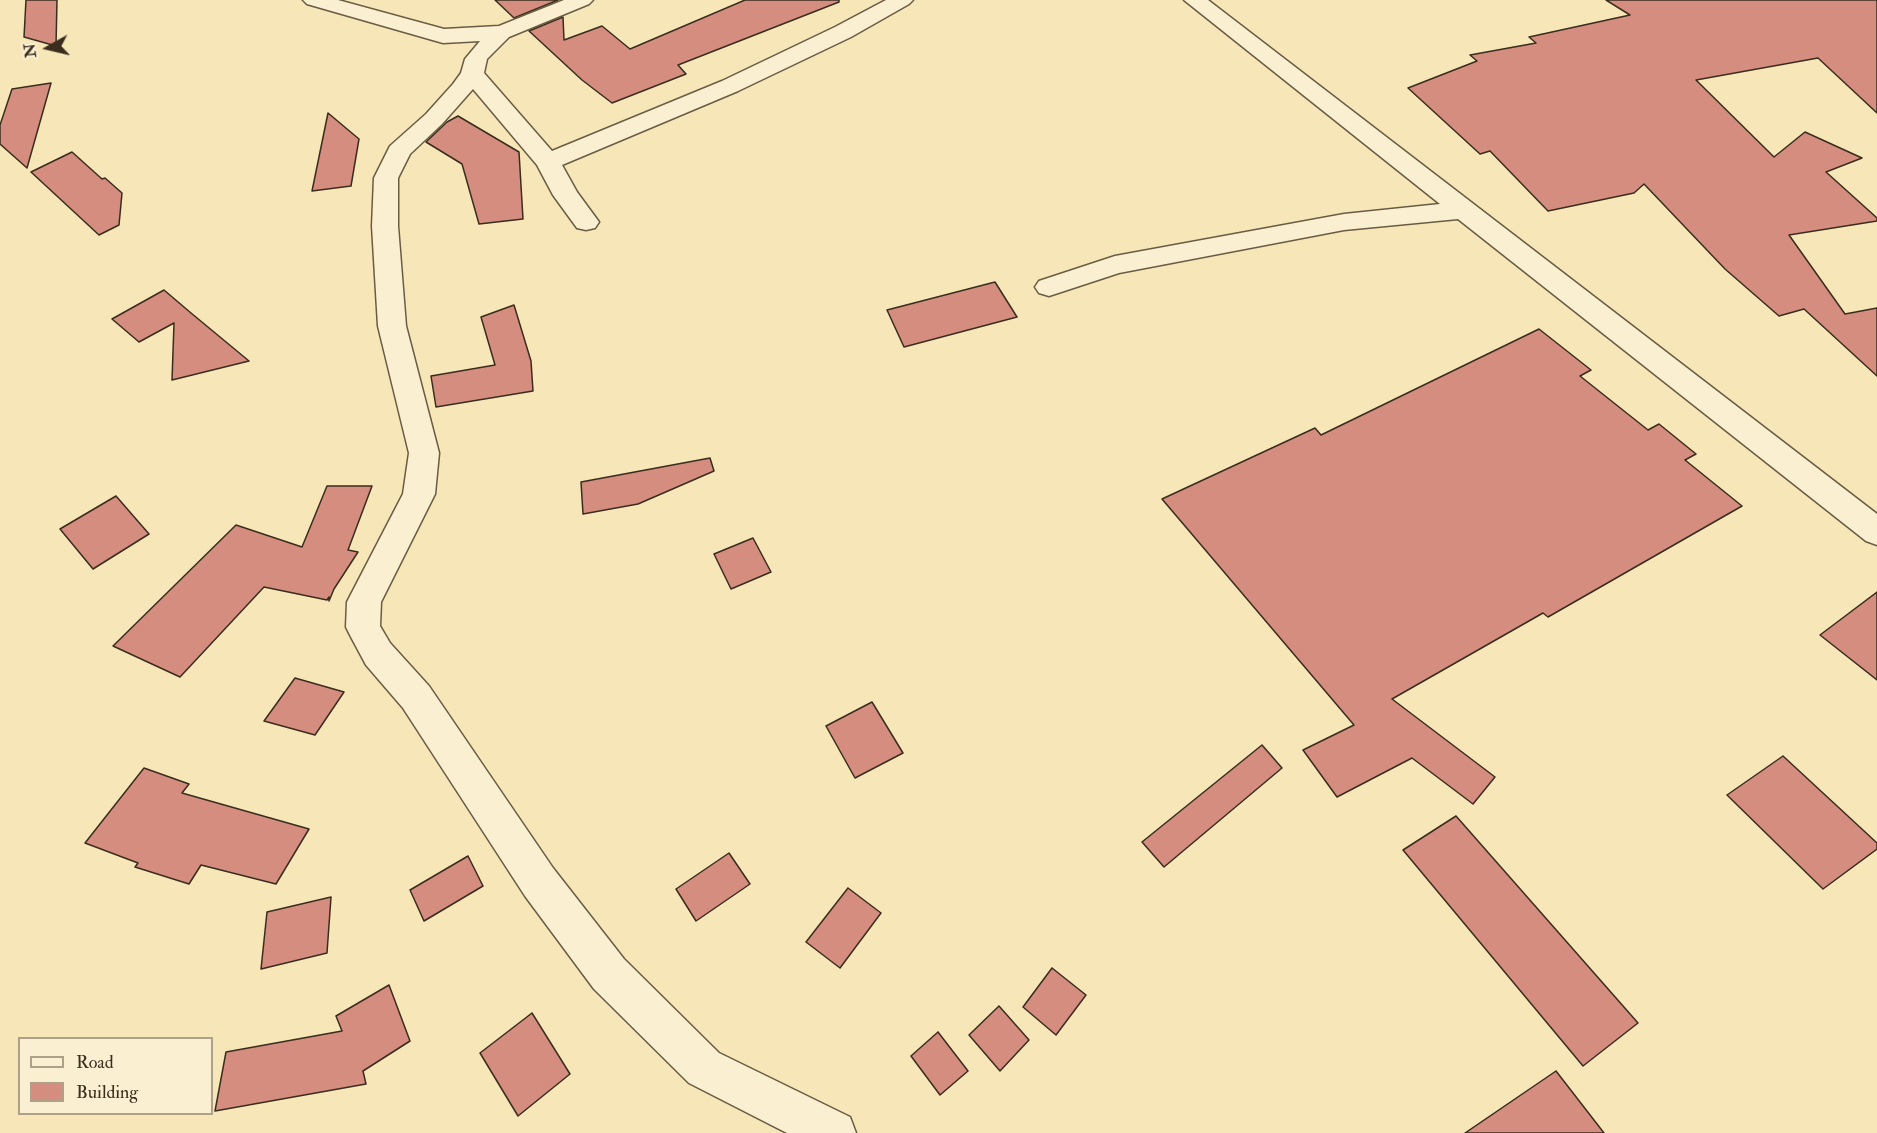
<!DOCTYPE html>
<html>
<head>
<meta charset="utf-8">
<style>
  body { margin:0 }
  #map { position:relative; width:1877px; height:1133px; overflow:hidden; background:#f7e7b8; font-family:"IM FELL Double Pica",serif }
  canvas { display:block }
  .legend { position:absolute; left:18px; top:1037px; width:195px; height:78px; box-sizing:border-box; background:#faefd1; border:2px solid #ada189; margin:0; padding:8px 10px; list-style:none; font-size:18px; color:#3a2d1e }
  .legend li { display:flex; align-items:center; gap:12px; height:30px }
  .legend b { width:30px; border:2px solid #ada189 }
  .north { position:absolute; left:18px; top:18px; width:60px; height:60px; -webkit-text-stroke:4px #faefd1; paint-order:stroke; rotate:262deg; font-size:16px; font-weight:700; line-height:24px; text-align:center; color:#3a2d1e }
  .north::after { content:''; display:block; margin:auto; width:21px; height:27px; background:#3a2d1e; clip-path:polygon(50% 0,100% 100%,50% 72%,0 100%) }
</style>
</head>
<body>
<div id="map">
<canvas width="1877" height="1133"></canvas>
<ul class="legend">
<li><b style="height:8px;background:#faefd1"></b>Road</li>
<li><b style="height:16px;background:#d48d7e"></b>Building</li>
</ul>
<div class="north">N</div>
</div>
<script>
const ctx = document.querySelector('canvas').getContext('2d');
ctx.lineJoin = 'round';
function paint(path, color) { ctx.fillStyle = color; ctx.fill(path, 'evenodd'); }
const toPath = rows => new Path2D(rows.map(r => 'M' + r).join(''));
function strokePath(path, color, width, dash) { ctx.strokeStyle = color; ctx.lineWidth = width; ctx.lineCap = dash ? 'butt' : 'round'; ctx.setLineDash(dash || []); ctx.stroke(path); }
const building = toPath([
  [26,0,57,0,56,46,24,37,26,0],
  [495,0,558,0,514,18,495,0],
  [745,0,839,0,839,2,678,65,686,74,612,103,582,80,529,31,563,17,564,40,602,26,630,49,745,0],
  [1606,0,1877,0,1877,113,1818,58,1696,80,1774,157,1805,132,1862,158,1826,172,1877,218,1877,221,1789,235,1845,314,1877,308,1877,376,1804,309,1779,316,1725,269,1644,184,1634,193,1548,211,1490,151,1480,154,1408,88,1477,61,1470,55,1536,43,1529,37,1630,15,1606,0],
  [51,83,27,168,0,144,0,125,12,89,51,83],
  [328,113,359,139,351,186,312,191,328,113],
  [458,116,519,152,523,219,479,224,462,164,426,142,447,122,458,116],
  [72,152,102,179,105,178,122,193,119,225,99,235,31,172,72,152],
  [995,282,1017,317,904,347,887,310,995,282],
  [164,290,191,313,249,361,172,380,174,323,139,342,112,319,164,290],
  [514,305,531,361,533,391,436,407,431,376,495,365,481,317,514,305],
  [1539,329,1591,370,1580,376,1648,430,1659,424,1696,454,1685,460,1742,506,1548,617,1543,613,1392,699,1495,777,1473,804,1412,758,1337,797,1303,750,1354,725,1162,499,1315,428,1321,435,1539,329],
  [710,458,714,471,638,504,583,514,581,482,710,458],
  [327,486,372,486,348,550,358,552,334,589,329,601,329,597,327,600,264,587,180,677,113,646,236,525,302,547,327,486],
  [116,496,149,534,93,569,60,529,116,496],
  [753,538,771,572,731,589,714,554,753,538],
  [1877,592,1877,680,1820,635,1877,592],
  [295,678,344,692,315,735,264,721,295,678],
  [872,702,903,753,855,778,826,726,872,702],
  [1262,745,1282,768,1164,867,1142,842,1262,745],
  [1783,756,1877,843,1877,849,1823,889,1727,795,1783,756],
  [144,768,189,784,182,793,309,829,276,884,201,865,189,884,135,867,138,863,85,843,144,768],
  [1456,816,1638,1023,1583,1066,1403,850,1456,816],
  [729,853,750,884,696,921,676,889,729,853],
  [468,856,483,886,424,921,410,890,468,856],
  [848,888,881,913,840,968,806,942,848,888],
  [331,897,327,953,261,969,267,912,331,897],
  [1052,968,1086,995,1056,1035,1023,1007,1052,968],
  [389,985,410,1041,363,1071,366,1084,215,1111,226,1052,342,1031,336,1016,389,985],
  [999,1006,1029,1040,1000,1071,969,1035,999,1006],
  [532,1013,570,1074,518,1116,480,1053,532,1013],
  [938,1032,968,1071,940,1095,911,1056,938,1032],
  [1556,1071,1604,1133,1465,1133,1556,1071]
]);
paint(building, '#d48d7e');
strokePath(building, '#3a2d1e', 1.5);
const minor = toPath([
  [303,0,338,0,444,29,499,26,564,0,593,0,589,4,509,37,487,59,484,73,552,151,722,81,835,27,886,0,913,0,909,4,851,37,738,91,562,165,577,192,599,222,595,228,586,230,577,228,553,195,537,165,473,89,442,124,410,154,398,178,398,226,406,326,439,453,435,494,381,602,380,626,390,643,429,686,553,868,624,959,719,1053,850,1117,856,1133,787,1133,689,1083,594,989,525,896,403,708,366,665,351,637,346,627,347,602,403,494,409,453,378,326,372,226,374,178,390,146,426,114,453,84,461,73,465,59,480,41,443,43,307,4,303,0],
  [1184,0,1208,0,1877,514,1877,545,1866,541,1458,219,1344,230,1119,273,1049,296,1039,293,1035,287,1039,281,1115,256,1344,214,1440,204,1184,0]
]);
strokePath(minor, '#695c44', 3);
paint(minor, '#faefd1');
</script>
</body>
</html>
